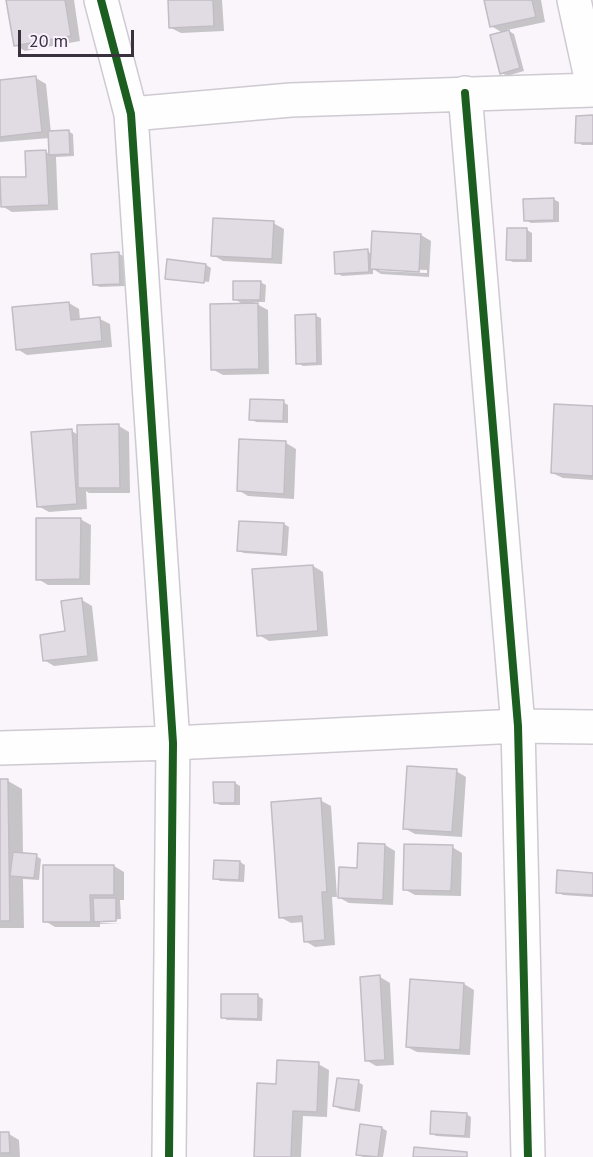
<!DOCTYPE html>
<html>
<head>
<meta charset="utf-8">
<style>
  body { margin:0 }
  #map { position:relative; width:593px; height:1157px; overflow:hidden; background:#f9f5fb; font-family:"PT Sans",sans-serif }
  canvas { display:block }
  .scale { position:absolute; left:18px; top:30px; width:116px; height:27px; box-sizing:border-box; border:3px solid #39323e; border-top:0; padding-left:8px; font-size:18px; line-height:21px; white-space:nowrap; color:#39323e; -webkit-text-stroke:4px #faf2fe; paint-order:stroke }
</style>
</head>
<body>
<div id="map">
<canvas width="593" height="1157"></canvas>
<div class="scale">20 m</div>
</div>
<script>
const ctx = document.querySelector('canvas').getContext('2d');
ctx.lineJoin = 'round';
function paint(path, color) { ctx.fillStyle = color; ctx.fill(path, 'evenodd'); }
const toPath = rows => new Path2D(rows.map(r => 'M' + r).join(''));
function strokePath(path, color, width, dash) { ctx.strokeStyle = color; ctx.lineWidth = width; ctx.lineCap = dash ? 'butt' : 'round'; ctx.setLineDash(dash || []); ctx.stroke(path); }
paint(toPath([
  [13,0,74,0,80,41,25,51,15,45],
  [169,0,222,0,224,31,181,33,171,28],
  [486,0,541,0,545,22,507,30,514,34,524,71,507,76,502,73,503,33,491,26],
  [36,78,46,84,51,133,68,131,73,134,74,156,56,157,58,210,12,212,2,206,28,178,46,152,50,154,50,138,0,142,0,82],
  [593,117,593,145,582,145,577,142],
  [553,199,559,202,559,222,531,223,526,220],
  [273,223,284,229,282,264,223,261,213,255],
  [527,230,532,233,532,262,513,262,508,260],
  [421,235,431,241,429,277,381,274,373,269,373,274,342,276,337,273,367,251,372,254],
  [380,268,427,270,427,273,380,271],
  [118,253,123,256,125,286,100,287,95,285],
  [206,265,211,268,209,282,170,278,170,280,167,278],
  [260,282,266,285,265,302,253,302,268,310,269,374,223,375,212,369,244,305,235,299],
  [69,303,79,309,80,320,100,319,110,324,112,347,27,355,17,349],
  [316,316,321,318,322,365,303,366,298,363],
  [283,402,288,405,288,423,256,422,251,419],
  [593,407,593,480,563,478,552,473],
  [78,426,119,426,129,432,130,493,89,493,86,491,87,509,49,512,38,506,72,431,78,435],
  [286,443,296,449,294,499,248,496,238,490],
  [80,519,91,525,90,585,48,585,38,579],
  [284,524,289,527,287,556,244,553,239,551],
  [313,566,323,572,328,636,269,641,259,635],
  [82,600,92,606,98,661,54,666,44,660,67,633],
  [456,771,466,777,462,837,415,834,404,828],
  [0,781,8,781,22,789,23,854,36,856,41,859,39,880,23,879,24,928,0,928],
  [235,783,240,786,240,805,220,805,215,802],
  [320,800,331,806,337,897,339,897,358,870,385,845,395,851,393,905,349,903,338,897,332,897,335,945,315,947,305,941,304,922,291,923,280,917],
  [452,847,462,853,461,896,415,895,404,889],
  [240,862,245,865,244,882,220,881,215,878],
  [114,866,124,872,124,900,120,900,121,919,100,920,100,923,121,923,100,924,100,927,55,927,45,921],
  [593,874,593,897,563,895,558,892],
  [380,977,390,983,394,1065,376,1066,366,1060],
  [464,984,474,990,470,1055,417,1052,407,1047],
  [258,996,263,999,262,1021,227,1020,222,1017],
  [318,1064,329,1070,327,1117,303,1116,301,1157,256,1157,277,1085],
  [358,1082,363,1085,360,1112,340,1109,335,1106],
  [466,1114,471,1117,470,1138,436,1136,431,1133],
  [382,1128,387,1131,383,1157,363,1157,358,1154],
  [0,1134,9,1134,19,1140,20,1157,0,1157]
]), '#0003');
const building = toPath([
  [6,0,65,0,71,36,14,46,6,0],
  [168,0,213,0,214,26,169,28,168,0],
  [484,0,532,0,536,17,490,27,484,0],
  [509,30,520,68,500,74,490,35,509,30],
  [36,76,42,132,0,137,0,80,36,76],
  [593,115,593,143,575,143,576,116,593,115],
  [69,130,70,154,49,155,48,131,69,130],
  [46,150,49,205,1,207,0,177,26,177,25,151,46,150],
  [554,198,554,220,524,221,523,199,554,198],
  [213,218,274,221,272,259,211,256,213,218],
  [507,228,527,228,527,260,506,260,507,228],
  [372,231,421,234,419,272,370,269,372,231],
  [368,249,369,272,335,274,334,252,368,249],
  [119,252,120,284,93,285,91,254,119,252],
  [167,259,206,264,204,283,165,279,167,259],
  [233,281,261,281,260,300,233,300,233,281],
  [69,302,71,320,100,317,102,341,16,350,12,307,69,302],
  [258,303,259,369,211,370,210,304,258,303],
  [316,314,317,363,296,364,295,315,316,314],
  [250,399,284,400,283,421,249,420,250,399],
  [554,404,593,406,593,476,551,473,554,404],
  [119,424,120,488,78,488,77,425,119,424],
  [72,429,77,504,37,507,31,432,72,429],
  [239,439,286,441,284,494,237,491,239,439],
  [36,518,81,518,80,579,36,580,36,518],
  [239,521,284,523,282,554,237,551,239,521],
  [313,565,318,631,257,636,252,569,313,565],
  [82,598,88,656,43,661,40,635,65,631,61,601,82,598],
  [407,766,457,769,452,832,403,829,407,766],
  [0,779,8,779,10,921,0,921,0,779],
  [213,782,235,782,235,803,214,803,213,782],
  [321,798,327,892,322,892,325,940,304,942,302,916,279,918,271,802,321,798],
  [358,843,385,844,383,900,338,898,339,867,357,868,358,843],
  [404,844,453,845,451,891,403,890,404,844],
  [13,852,37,854,34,878,10,876,13,852],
  [214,860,240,861,239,880,213,879,214,860],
  [43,865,114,865,114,895,90,895,91,922,43,922,43,865],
  [557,870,593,873,593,895,556,893,557,870],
  [93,898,116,898,116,921,94,922,93,898],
  [380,975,385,1060,365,1061,360,977,380,975],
  [410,979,464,983,460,1050,406,1047,410,979],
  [221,994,258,994,258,1019,221,1018,221,994],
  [277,1060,319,1062,317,1112,293,1111,291,1157,254,1157,257,1083,276,1084,277,1060],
  [337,1078,359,1080,355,1110,333,1106,337,1078],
  [431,1111,467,1113,465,1136,430,1134,431,1111],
  [360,1124,382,1127,378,1157,356,1155,360,1124],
  [0,1132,9,1132,10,1153,0,1153,0,1132],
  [414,1147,467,1152,467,1157,413,1157,414,1147]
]);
paint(building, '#e1dbe4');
strokePath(building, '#c2bcc5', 1.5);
const minor = toPath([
  [101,0,131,114,173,743,169,1157],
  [574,0,593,87],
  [465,93,518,726,528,1157],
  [131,114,291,100,593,90],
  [0,748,173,743,518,726,593,727]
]);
strokePath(minor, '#cfcad2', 36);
strokePath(minor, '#fefefe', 33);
strokePath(toPath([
  [101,0,131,114,173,743,169,1157],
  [465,93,518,726,528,1157]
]), '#1b5e20', 8);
</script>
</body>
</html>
